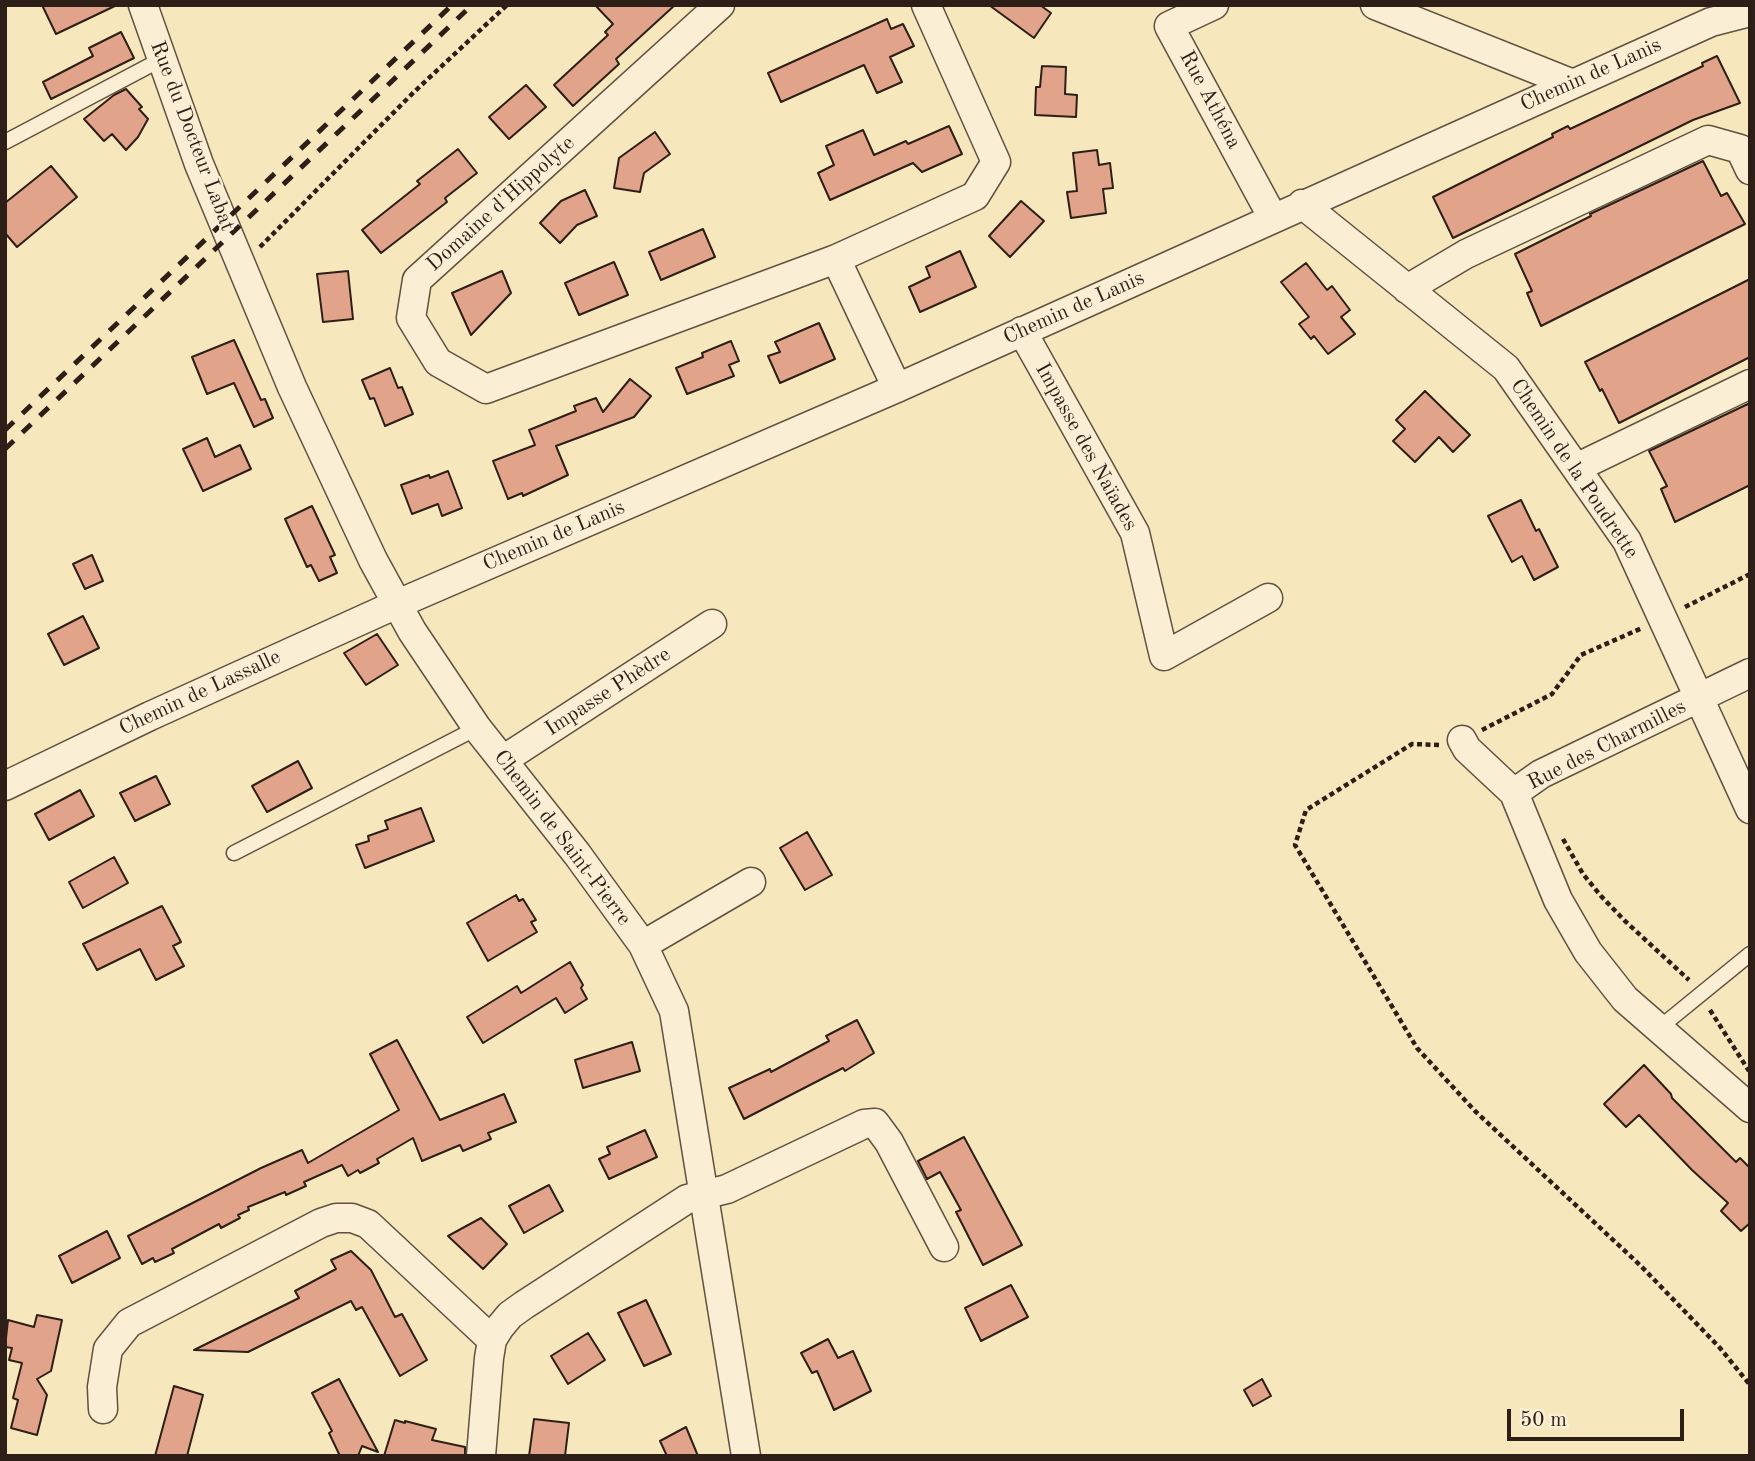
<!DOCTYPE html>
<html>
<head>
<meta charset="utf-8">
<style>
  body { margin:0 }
  #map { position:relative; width:1755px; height:1461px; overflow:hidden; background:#f7e7bd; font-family:"Old Standard TT",serif }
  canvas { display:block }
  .frame { position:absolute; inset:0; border:7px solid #2d1f18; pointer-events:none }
  .scale { position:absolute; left:1507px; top:1409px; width:177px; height:32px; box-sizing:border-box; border:4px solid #2d1f18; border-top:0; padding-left:9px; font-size:21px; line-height:24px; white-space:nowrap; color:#2d1f18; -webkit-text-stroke:5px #faefd4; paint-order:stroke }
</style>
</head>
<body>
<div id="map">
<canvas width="1755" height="1461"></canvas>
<div class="frame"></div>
<div class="scale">50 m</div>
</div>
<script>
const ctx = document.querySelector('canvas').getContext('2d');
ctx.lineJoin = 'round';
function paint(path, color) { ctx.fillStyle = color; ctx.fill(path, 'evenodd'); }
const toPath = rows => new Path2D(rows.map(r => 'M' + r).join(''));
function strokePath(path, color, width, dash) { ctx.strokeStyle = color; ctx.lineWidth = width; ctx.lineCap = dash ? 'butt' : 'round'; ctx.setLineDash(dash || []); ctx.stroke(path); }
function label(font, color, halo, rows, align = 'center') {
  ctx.font = font + ' "Old Standard TT",serif'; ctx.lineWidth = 5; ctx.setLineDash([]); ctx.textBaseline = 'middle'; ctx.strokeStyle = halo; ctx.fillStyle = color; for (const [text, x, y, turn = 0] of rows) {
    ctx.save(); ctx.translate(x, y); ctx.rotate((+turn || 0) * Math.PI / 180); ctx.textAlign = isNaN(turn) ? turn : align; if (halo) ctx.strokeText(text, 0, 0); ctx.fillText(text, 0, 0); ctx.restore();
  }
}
const building = toPath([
  [42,5,117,5,56,34,42,5],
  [595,5,675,5,616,59,619,64,573,106,554,85,608,35,605,32,613,24,595,5],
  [989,5,1040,5,1051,13,1034,38,989,5],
  [887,19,891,29,903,24,914,46,890,57,902,82,877,93,864,65,781,102,768,73,887,19],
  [121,32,134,58,51,99,43,82,93,56,89,48,121,32],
  [1717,56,1740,103,1693,120,1453,238,1433,197,1553,137,1552,134,1568,126,1570,129,1703,66,1702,63,1717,56],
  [1042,66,1066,67,1065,94,1077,95,1076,117,1035,115,1036,87,1040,87,1042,66],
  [526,85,546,107,509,139,489,117,526,85],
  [126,89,142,107,139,109,148,119,138,137,126,150,112,134,104,141,84,119,114,95,126,89],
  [949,126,962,154,922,172,913,163,830,200,818,173,834,165,826,146,863,130,874,155,906,141,908,144,949,126],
  [655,132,670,154,644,173,640,192,614,188,619,158,655,132],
  [458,149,477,173,445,198,447,202,381,253,362,230,420,184,417,181,458,149],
  [1097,150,1099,165,1110,163,1113,188,1103,189,1106,213,1071,218,1067,192,1077,191,1073,153,1097,150],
  [1703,161,1721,196,1727,193,1745,224,1541,326,1527,293,1532,291,1515,254,1591,216,1590,214,1703,161],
  [51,166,77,197,17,247,5,233,5,203,51,166],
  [585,190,597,216,577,225,560,243,540,223,561,201,585,190],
  [1021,201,1044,221,1010,257,989,236,1021,201],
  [703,229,715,257,661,280,649,252,703,229],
  [960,251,976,287,920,312,909,287,930,277,926,267,960,251],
  [614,262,628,295,579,315,565,283,614,262],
  [1306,263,1327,290,1332,286,1350,310,1341,317,1355,334,1328,354,1314,336,1311,339,1299,324,1309,317,1281,282,1306,263],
  [348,271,353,319,323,322,317,274,348,271],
  [502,271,511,293,471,335,452,293,502,271],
  [1750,279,1750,357,1619,423,1602,389,1600,391,1585,362,1750,279],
  [819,323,835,359,780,383,768,356,780,352,775,342,819,323],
  [234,340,261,400,265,399,273,418,254,427,234,383,207,394,192,357,234,340],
  [731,341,739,361,729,365,734,376,687,394,676,368,703,357,702,353,731,341],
  [390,368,398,388,402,387,413,414,385,426,374,398,370,399,362,380,390,368],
  [630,379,651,396,634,417,556,446,568,475,523,496,522,493,508,499,493,461,535,445,529,430,576,411,574,406,596,398,603,412,630,379],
  [1425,391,1470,435,1453,452,1439,437,1415,462,1393,441,1405,429,1396,420,1425,391],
  [1750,403,1750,485,1675,522,1661,489,1667,486,1649,451,1750,403],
  [207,438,215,457,240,445,251,469,203,491,183,449,207,438],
  [448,471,462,508,442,516,438,504,412,514,401,485,429,475,430,478,448,471],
  [1521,500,1536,531,1539,529,1558,567,1534,580,1522,556,1512,562,1488,516,1521,500],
  [312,506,335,555,330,557,337,573,319,581,311,565,307,567,285,519,312,506],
  [92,555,103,581,85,589,73,564,92,555],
  [83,616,99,648,64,665,48,634,83,616],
  [377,634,398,665,366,685,344,653,377,634],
  [298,761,312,788,267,812,252,786,298,761],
  [156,776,170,804,135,821,120,793,156,776],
  [80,790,94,816,49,840,35,814,80,790],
  [421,808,434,841,365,868,356,845,369,841,368,836,388,829,385,821,421,808],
  [807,832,832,875,805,890,780,848,807,832],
  [114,857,128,883,83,908,69,882,114,857],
  [516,895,519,901,523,899,536,920,531,922,537,932,488,961,467,923,516,895],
  [162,906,181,942,173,946,184,966,156,980,140,949,97,970,83,944,162,906],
  [570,962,583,985,581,988,587,999,565,1013,556,998,483,1043,467,1017,517,986,521,993,570,962],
  [857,1020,874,1053,845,1071,843,1068,744,1119,729,1088,770,1069,771,1072,829,1041,826,1036,857,1020],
  [397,1040,440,1120,504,1094,516,1122,488,1133,491,1139,463,1151,460,1145,422,1161,413,1138,377,1159,379,1163,360,1173,358,1170,348,1176,342,1165,304,1182,306,1186,286,1195,285,1192,248,1207,249,1210,238,1215,240,1218,221,1228,219,1224,172,1249,174,1253,155,1262,153,1258,142,1264,128,1236,261,1168,302,1150,308,1163,399,1110,370,1054,397,1040],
  [632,1042,640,1071,583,1088,575,1060,632,1042],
  [1644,1065,1671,1094,1672,1098,1736,1162,1740,1158,1750,1168,1750,1223,1741,1231,1721,1211,1728,1203,1692,1170,1639,1115,1626,1127,1604,1104,1644,1065],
  [645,1130,657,1157,609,1179,599,1159,610,1154,607,1147,645,1130],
  [964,1137,1022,1245,983,1265,956,1212,961,1210,940,1172,927,1179,918,1161,964,1137],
  [549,1185,563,1211,524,1233,509,1206,549,1185],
  [481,1218,507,1244,483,1269,448,1236,481,1218],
  [107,1231,120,1258,72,1283,59,1256,107,1231],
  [351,1251,371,1270,395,1317,402,1314,427,1360,400,1376,362,1307,356,1310,351,1301,248,1352,194,1350,299,1298,295,1291,336,1269,331,1260,351,1251],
  [1011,1285,1028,1317,981,1341,965,1308,1011,1285],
  [646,1300,671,1354,644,1366,618,1313,646,1300],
  [37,1315,62,1320,51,1371,37,1379,47,1395,37,1435,11,1428,18,1400,13,1398,22,1363,9,1360,12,1348,5,1347,8,1320,34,1327,37,1315],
  [588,1333,605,1360,568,1384,551,1356,588,1333],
  [828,1339,838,1358,853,1351,871,1391,834,1410,817,1371,812,1373,801,1353,828,1339],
  [339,1379,350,1400,378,1452,362,1446,358,1456,340,1456,329,1433,332,1431,312,1393,339,1379],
  [1262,1379,1271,1396,1253,1406,1244,1390,1262,1379],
  [174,1386,203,1395,187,1456,155,1456,174,1386],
  [534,1419,569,1423,565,1456,529,1456,534,1419],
  [395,1420,405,1423,405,1421,436,1429,432,1440,465,1447,465,1456,384,1456,395,1420],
  [686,1427,698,1456,667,1456,660,1441,686,1427]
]);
paint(building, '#e1a38a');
strokePath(building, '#2d1f18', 2);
const service = toPath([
  [5,142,162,59],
  [234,853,477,728],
  [1658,1029,1750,954]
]);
const minor = toPath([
  [143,5,199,164,292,387,373,560,412,631,477,728,577,854,643,945,674,1011,746,1456],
  [720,5,417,280,411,318,438,362,486,389,836,259,975,196,996,162,926,5],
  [1214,5,1169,26,1273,218],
  [1375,5,1573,84],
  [1302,204,1506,368,1627,541,1750,809],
  [836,259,897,388],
  [1407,289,1466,254,1708,140,1740,149,1750,170],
  [1022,331,1135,533,1164,656,1268,598],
  [1576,468,1750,384],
  [1462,740,1467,749,1514,793,1558,900,1588,952,1625,999,1750,1108],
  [503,760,712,624],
  [5,786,150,716,386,609,897,388,1711,22,1750,12],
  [1514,793,1541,774,1750,673],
  [643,945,751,882],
  [103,1409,102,1387,108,1349,129,1323,321,1223,336,1218,352,1218,368,1224,492,1340],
  [481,1456,489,1358,492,1340,500,1327,510,1315,524,1305,687,1199,727,1189,864,1124,875,1123,889,1142,944,1247]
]);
strokePath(service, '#605141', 17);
strokePath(minor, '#605141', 31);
strokePath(toPath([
  [260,247,414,92,507,5],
  [1685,607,1750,574],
  [1482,730,1552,694,1581,655,1642,628],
  [1439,745,1412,744,1306,810,1295,845,1417,1048,1475,1111,1641,1266,1720,1348,1750,1385],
  [1563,839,1583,874,1601,896,1625,921,1689,980],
  [1710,1010,1749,1071]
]), '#2d1f18', 4.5, [5, 3.5]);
strokePath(service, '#faefd4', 14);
strokePath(minor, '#faefd4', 28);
strokePath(toPath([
  [5,430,452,5],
  [5,449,472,5]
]), '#2d1f18', 5, [12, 12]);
label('21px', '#2d1f18', '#faefd4', [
  ["Chemin de Lanis",1591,75,-24],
  ["Rue Athéna",1210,100,62],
  ["Rue du Docteur Labat",192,136,69],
  ["Domaine d'Hippolyte",501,204,-42],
  ["Chemin de Lanis",1074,308,-24],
  ["Impasse des Naïades",1086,447,61],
  ["Chemin de la Poudrette",1574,469,56],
  ["Chemin de Lanis",554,536,-23],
  ["Impasse Phèdre",608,692,-33],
  ["Chemin de Lassalle",200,693,-25],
  ["Rue des Charmilles",1607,745,-27],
  ["Chemin de Saint-Pierre",562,838,53]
]);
</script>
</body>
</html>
